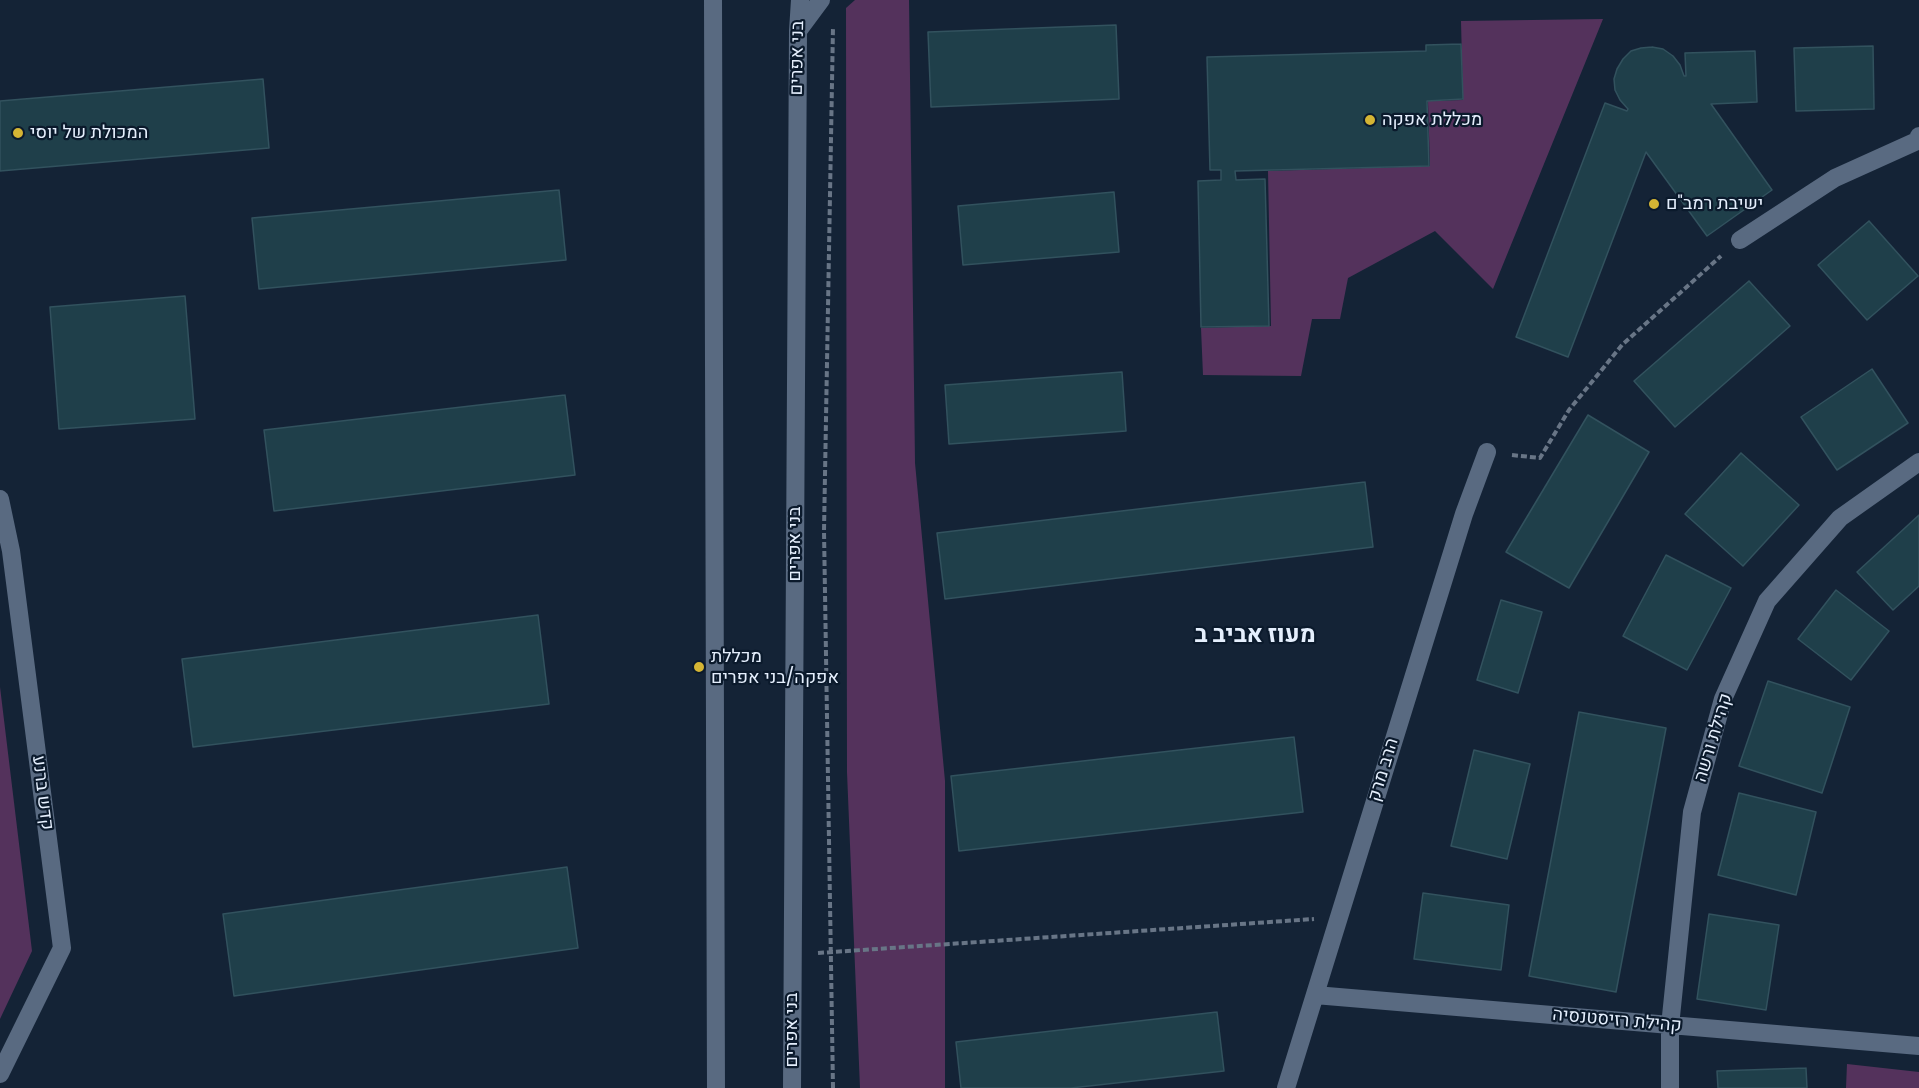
<!DOCTYPE html>
<html>
<head>
<meta charset="utf-8">
<style>
  body { margin:0 }
  canvas { display:block; background:#142336 }
</style>
</head>
<body>
<canvas width="1919" height="1088"></canvas>
<script>
const ctx = document.querySelector('canvas').getContext('2d');
ctx.lineJoin = 'round';
function paint(path, color) { ctx.fillStyle = color; ctx.fill(path, 'evenodd'); }
const toPath = rows => new Path2D(rows.map(r => 'M' + r).join(''));
function strokePath(path, color, width, dash) { ctx.strokeStyle = color; ctx.lineWidth = width; ctx.lineCap = dash ? 'butt' : 'round'; ctx.setLineDash(dash || []); ctx.stroke(path); }
function label(font, color, halo, rows, align = 'center') {
  ctx.font = font + ' Poppins,Heebo,sans-serif'; ctx.lineWidth = 4.5; ctx.setLineDash([]); ctx.textBaseline = 'middle'; ctx.strokeStyle = halo; ctx.fillStyle = color; for (const [text, x, y, turn = 0] of rows) {
    ctx.save(); ctx.translate(x, y); ctx.rotate((+turn || 0) * Math.PI / 180); ctx.textAlign = isNaN(turn) ? turn : align; if (halo) ctx.strokeText(text, 0, 0); ctx.fillText(text, 0, 0); ctx.restore();
  }
}
paint(toPath([
  [855,0,909,0,915,463,945,781,945,1088,860,1088,847,772,846,8],
  [1603,19,1493,289,1435,231,1348,278,1340,319,1312,319,1301,376,1203,375,1201,328,1271,326,1268,171,1430,166,1428,101,1463,100,1461,21],
  [0,687,32,951,0,1019],
  [1847,1064,1919,1072,1919,1088,1846,1088]
]), '#54325c');
const building = toPath([
  [1116,25,1119,99,931,107,928,32,1116,25],
  [1461,44,1463,99,1427,101,1429,166,1235,171,1236,180,1265,179,1269,326,1201,327,1198,181,1221,180,1221,170,1210,170,1207,57,1426,51,1426,45,1461,44],
  [1873,46,1874,109,1796,111,1794,48,1873,46],
  [1652,47,1663,49,1673,56,1680,65,1684,76,1686,76,1685,53,1755,51,1757,102,1711,104,1772,190,1707,236,1646,152,1568,357,1516,337,1605,103,1627,111,1628,109,1620,100,1615,90,1614,79,1617,69,1623,59,1631,51,1641,48,1652,47],
  [263,79,269,148,0,171,0,101,263,79],
  [559,190,566,260,259,289,252,218,559,190],
  [1114,192,1119,252,963,265,958,206,1114,192],
  [1869,221,1918,276,1867,320,1818,265,1869,221],
  [1749,281,1790,326,1675,427,1634,381,1749,281],
  [185,296,195,419,59,429,50,307,185,296],
  [1872,369,1908,423,1837,470,1801,417,1872,369],
  [1122,372,1126,431,949,444,945,385,1122,372],
  [565,395,575,475,274,511,264,430,565,395],
  [1588,415,1649,452,1569,588,1506,552,1588,415],
  [1741,453,1799,505,1743,566,1685,514,1741,453],
  [1365,482,1373,547,945,599,937,533,1365,482],
  [1919,515,1919,586,1893,610,1857,572,1919,515],
  [1666,555,1731,588,1687,670,1623,636,1666,555],
  [1836,590,1889,631,1851,680,1798,639,1836,590],
  [1501,600,1542,612,1518,693,1477,680,1501,600],
  [538,615,549,704,193,747,182,659,538,615],
  [1768,681,1850,707,1822,793,1739,766,1768,681],
  [1579,712,1666,728,1616,992,1529,976,1579,712],
  [1294,737,1303,812,959,851,951,776,1294,737],
  [1474,750,1530,764,1507,859,1451,846,1474,750],
  [1739,793,1816,812,1796,895,1718,875,1739,793],
  [567,867,578,948,234,996,223,914,567,867],
  [1423,893,1509,905,1501,970,1414,959,1423,893],
  [1709,914,1779,925,1766,1010,1697,999,1709,914],
  [1217,1012,1224,1071,1071,1088,961,1088,956,1042,1217,1012],
  [1806,1068,1807,1088,1718,1088,1717,1071,1806,1068]
]);
paint(building, '#1f3f4a');
strokePath(building, '#32525e', 1.5);
strokePath(toPath([
  [1512,455,1540,458,1569,410,1622,345,1721,256],
  [818,953,1314,919],
  [833,1088,824,531,833,27]
]), '#687586', 4, [6, 3]);
strokePath(toPath([
  [1740,240,1835,178,1919,140,1919,136],
  [0,499,11,551,62,948,0,1074],
  [1315,995,1919,1046],
  [1286,1088,1464,514,1487,452],
  [1670,1088,1670,1026,1692,812,1723,699,1767,601,1840,518,1919,462]
]), '#596a81', 18);
strokePath(toPath([
  [713,0,716,1088],
  [798,31,821,0],
  [792,1088,798,31,800,0]
]), '#596a81', 18);
for (const [x, y, r, color] of [
  [1370,120,6,"#d5b534"],
  [18,133,6,"#d5b534"],
  [1654,204,6,"#d5b534"],
  [699,667,6,"#d5b534"]
]) { const dot = new Path2D(); dot.arc(x, y, r, 0, 2 * Math.PI); ctx.fillStyle = color; ctx.fill(dot); strokePath(dot, '#0b1a2c', 2); }
label('18px', '#e5effd', '#0b1a2c', [
  ["בני אפרים",798,58,-89],
  ["בני אפרים",795,544,-90],
  ["קהילת ורשה",1714,738,-73],
  ["הרב מרק",1384,770,-73],
  ["קדש ברנע",42,793,83],
  ["קהילת רזיסטנסיה",1617,1021,5],
  ["בני אפרים",792,1030,-90]
]);
label('18px', '#e5effd', '#0b1a2c', [
  ["מכללת אפקה",1382,120],
  ["המכולת של יוסי",30,133],
  ["ישיבת רמב\"ם",1666,204],
  ["מכללת",711,657],
  ["אפקה/בני אפרים",711,678]
], 'left');
label('bold 24px', '#e5effd', '#0b1a2c', [
  ["מעוז אביב ב",1255,636]
]);
</script>
</body>
</html>
